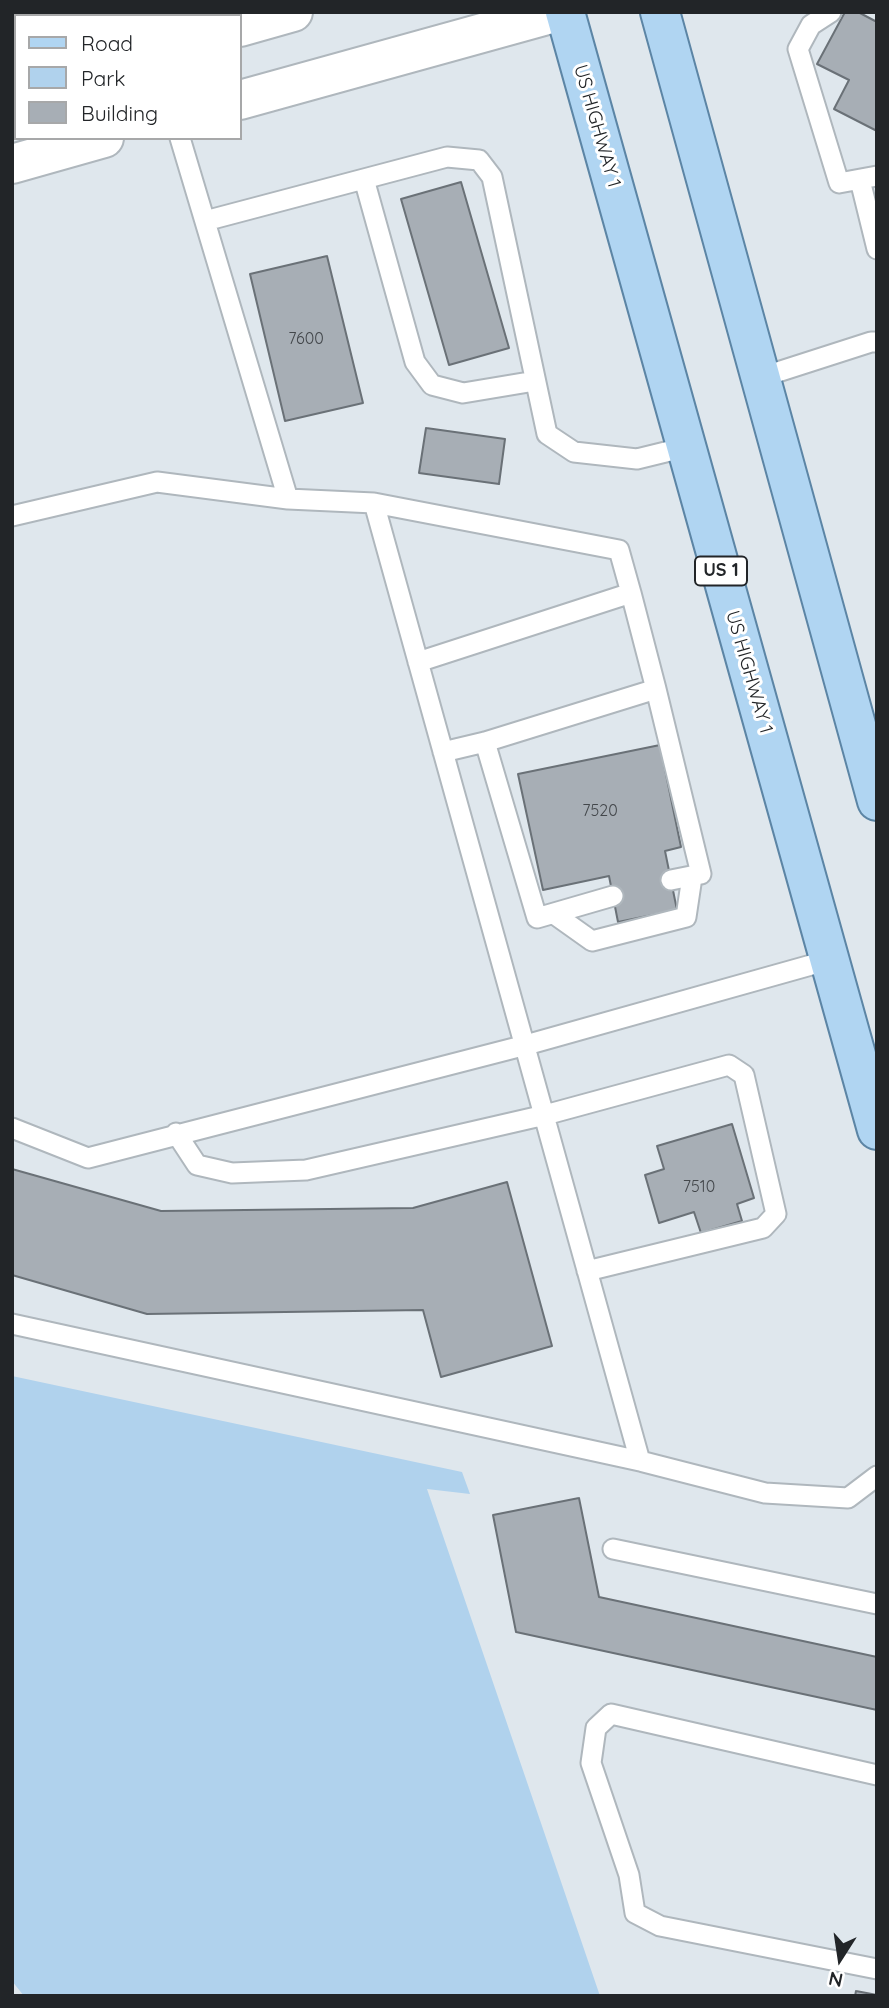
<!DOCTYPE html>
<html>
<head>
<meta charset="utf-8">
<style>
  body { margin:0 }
  #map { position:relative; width:889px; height:2008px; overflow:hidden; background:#dfe7ed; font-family:Quicksand,sans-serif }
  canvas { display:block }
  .frame { position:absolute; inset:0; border:14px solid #222528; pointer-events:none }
  .legend { position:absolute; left:14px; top:14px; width:228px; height:126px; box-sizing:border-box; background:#fff; border:2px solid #a7a8a9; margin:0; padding:9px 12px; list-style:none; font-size:21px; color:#222528 }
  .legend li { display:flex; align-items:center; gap:14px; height:35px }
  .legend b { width:35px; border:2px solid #a7a8a9 }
  .north { position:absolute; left:805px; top:1924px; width:70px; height:70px; -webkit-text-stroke:5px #fff; paint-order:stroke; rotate:192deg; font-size:19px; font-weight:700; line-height:28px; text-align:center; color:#222528 }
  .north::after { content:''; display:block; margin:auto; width:24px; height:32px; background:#222528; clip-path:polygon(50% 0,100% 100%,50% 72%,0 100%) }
</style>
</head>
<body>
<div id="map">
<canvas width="889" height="2008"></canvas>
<div class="frame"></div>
<ul class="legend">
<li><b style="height:9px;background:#b0d5f2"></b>Road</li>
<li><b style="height:19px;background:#b0d2ed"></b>Park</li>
<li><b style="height:19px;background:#a7aeb5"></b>Building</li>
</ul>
<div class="north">N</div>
</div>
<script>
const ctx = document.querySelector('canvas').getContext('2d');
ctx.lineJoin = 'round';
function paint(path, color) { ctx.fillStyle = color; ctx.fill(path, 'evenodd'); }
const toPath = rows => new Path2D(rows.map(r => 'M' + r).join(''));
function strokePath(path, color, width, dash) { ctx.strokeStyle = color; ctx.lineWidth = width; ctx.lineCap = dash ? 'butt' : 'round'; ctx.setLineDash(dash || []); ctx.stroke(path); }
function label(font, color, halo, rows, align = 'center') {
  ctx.font = font + ' Quicksand,sans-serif'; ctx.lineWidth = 6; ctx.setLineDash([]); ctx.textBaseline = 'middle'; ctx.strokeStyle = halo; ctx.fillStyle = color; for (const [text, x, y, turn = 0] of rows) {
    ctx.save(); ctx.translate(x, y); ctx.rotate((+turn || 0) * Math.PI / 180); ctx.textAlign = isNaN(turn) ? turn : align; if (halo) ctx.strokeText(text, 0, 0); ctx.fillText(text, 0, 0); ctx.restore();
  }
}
paint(toPath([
  [12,1376,462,1472,470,1494,427,1489,600,1996,24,1996,12,1981]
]), '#b0d2ed');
const building = toPath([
  [845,12,858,12,877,22,877,131,834,109,849,80,817,64,845,12],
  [461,182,509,348,449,365,401,199,461,182],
  [327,256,363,403,285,421,250,274,327,256],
  [426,428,505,439,499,484,419,473,426,428],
  [660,745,681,847,665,851,677,910,618,922,609,876,543,890,518,774,660,745],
  [732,1124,754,1198,737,1204,742,1221,701,1233,694,1212,659,1223,645,1175,664,1169,657,1146,732,1124],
  [12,1169,161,1211,413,1208,507,1182,552,1346,441,1377,423,1310,147,1314,12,1275,12,1169],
  [579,1498,599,1597,877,1657,877,1710,516,1632,493,1515,579,1498],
  [856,1991,877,1995,877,1996,855,1996,856,1991]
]);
paint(building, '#a7aeb5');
strokePath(building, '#6a7177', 2);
const lane = toPath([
  [144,12,145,16],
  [831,12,811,25,798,49,839,183,877,176],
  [180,138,288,499],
  [364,179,415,362,432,385,463,393,535,381],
  [860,180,877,249],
  [205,221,447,157,479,160,492,177,547,434,574,452,637,459,686,447],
  [759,378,871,342,877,342],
  [374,503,640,1461],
  [12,516,157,482,288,499,374,503,619,550,631,593],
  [418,662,631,593,656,689,485,742,443,752],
  [656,689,701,874,671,880],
  [485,742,537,918,613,896],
  [554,914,592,941,686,917,692,877],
  [12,1128,88,1158,526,1045,829,960],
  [176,1133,197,1165,232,1173,306,1170,545,1115,729,1065,744,1075,776,1214,763,1228,587,1271],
  [12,1324,640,1461,765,1493,848,1498,877,1476],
  [613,1549,877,1604],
  [877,1775,611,1714,596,1728,591,1763,629,1875,635,1913,660,1926,877,1969]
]);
const secondary = toPath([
  [240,27,293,12],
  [12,92,16,91],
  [240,100,558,12],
  [12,164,104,138]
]);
const primary = toPath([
  [565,12,877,1130],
  [660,12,877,801]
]);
strokePath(lane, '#afb7bd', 23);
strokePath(secondary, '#afb7bd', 42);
strokePath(primary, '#5c85a5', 42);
strokePath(lane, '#fff', 19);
strokePath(secondary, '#fff', 38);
strokePath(primary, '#b0d5f2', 38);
label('16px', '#43474b', null, [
  ["7600",306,339],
  ["7520",600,811],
  ["7510",699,1187]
]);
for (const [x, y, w] of [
  [721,571,52]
]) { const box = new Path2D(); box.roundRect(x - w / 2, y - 14.5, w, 29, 5); ctx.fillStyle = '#fff'; ctx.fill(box); strokePath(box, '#222528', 2); }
label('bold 18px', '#222528', null, [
  ["US 1",721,571]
]);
label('19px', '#222528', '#fff', [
  ["US HIGHWAY 1",597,126,74],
  ["US HIGHWAY 1",749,672,74]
]);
</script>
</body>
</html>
